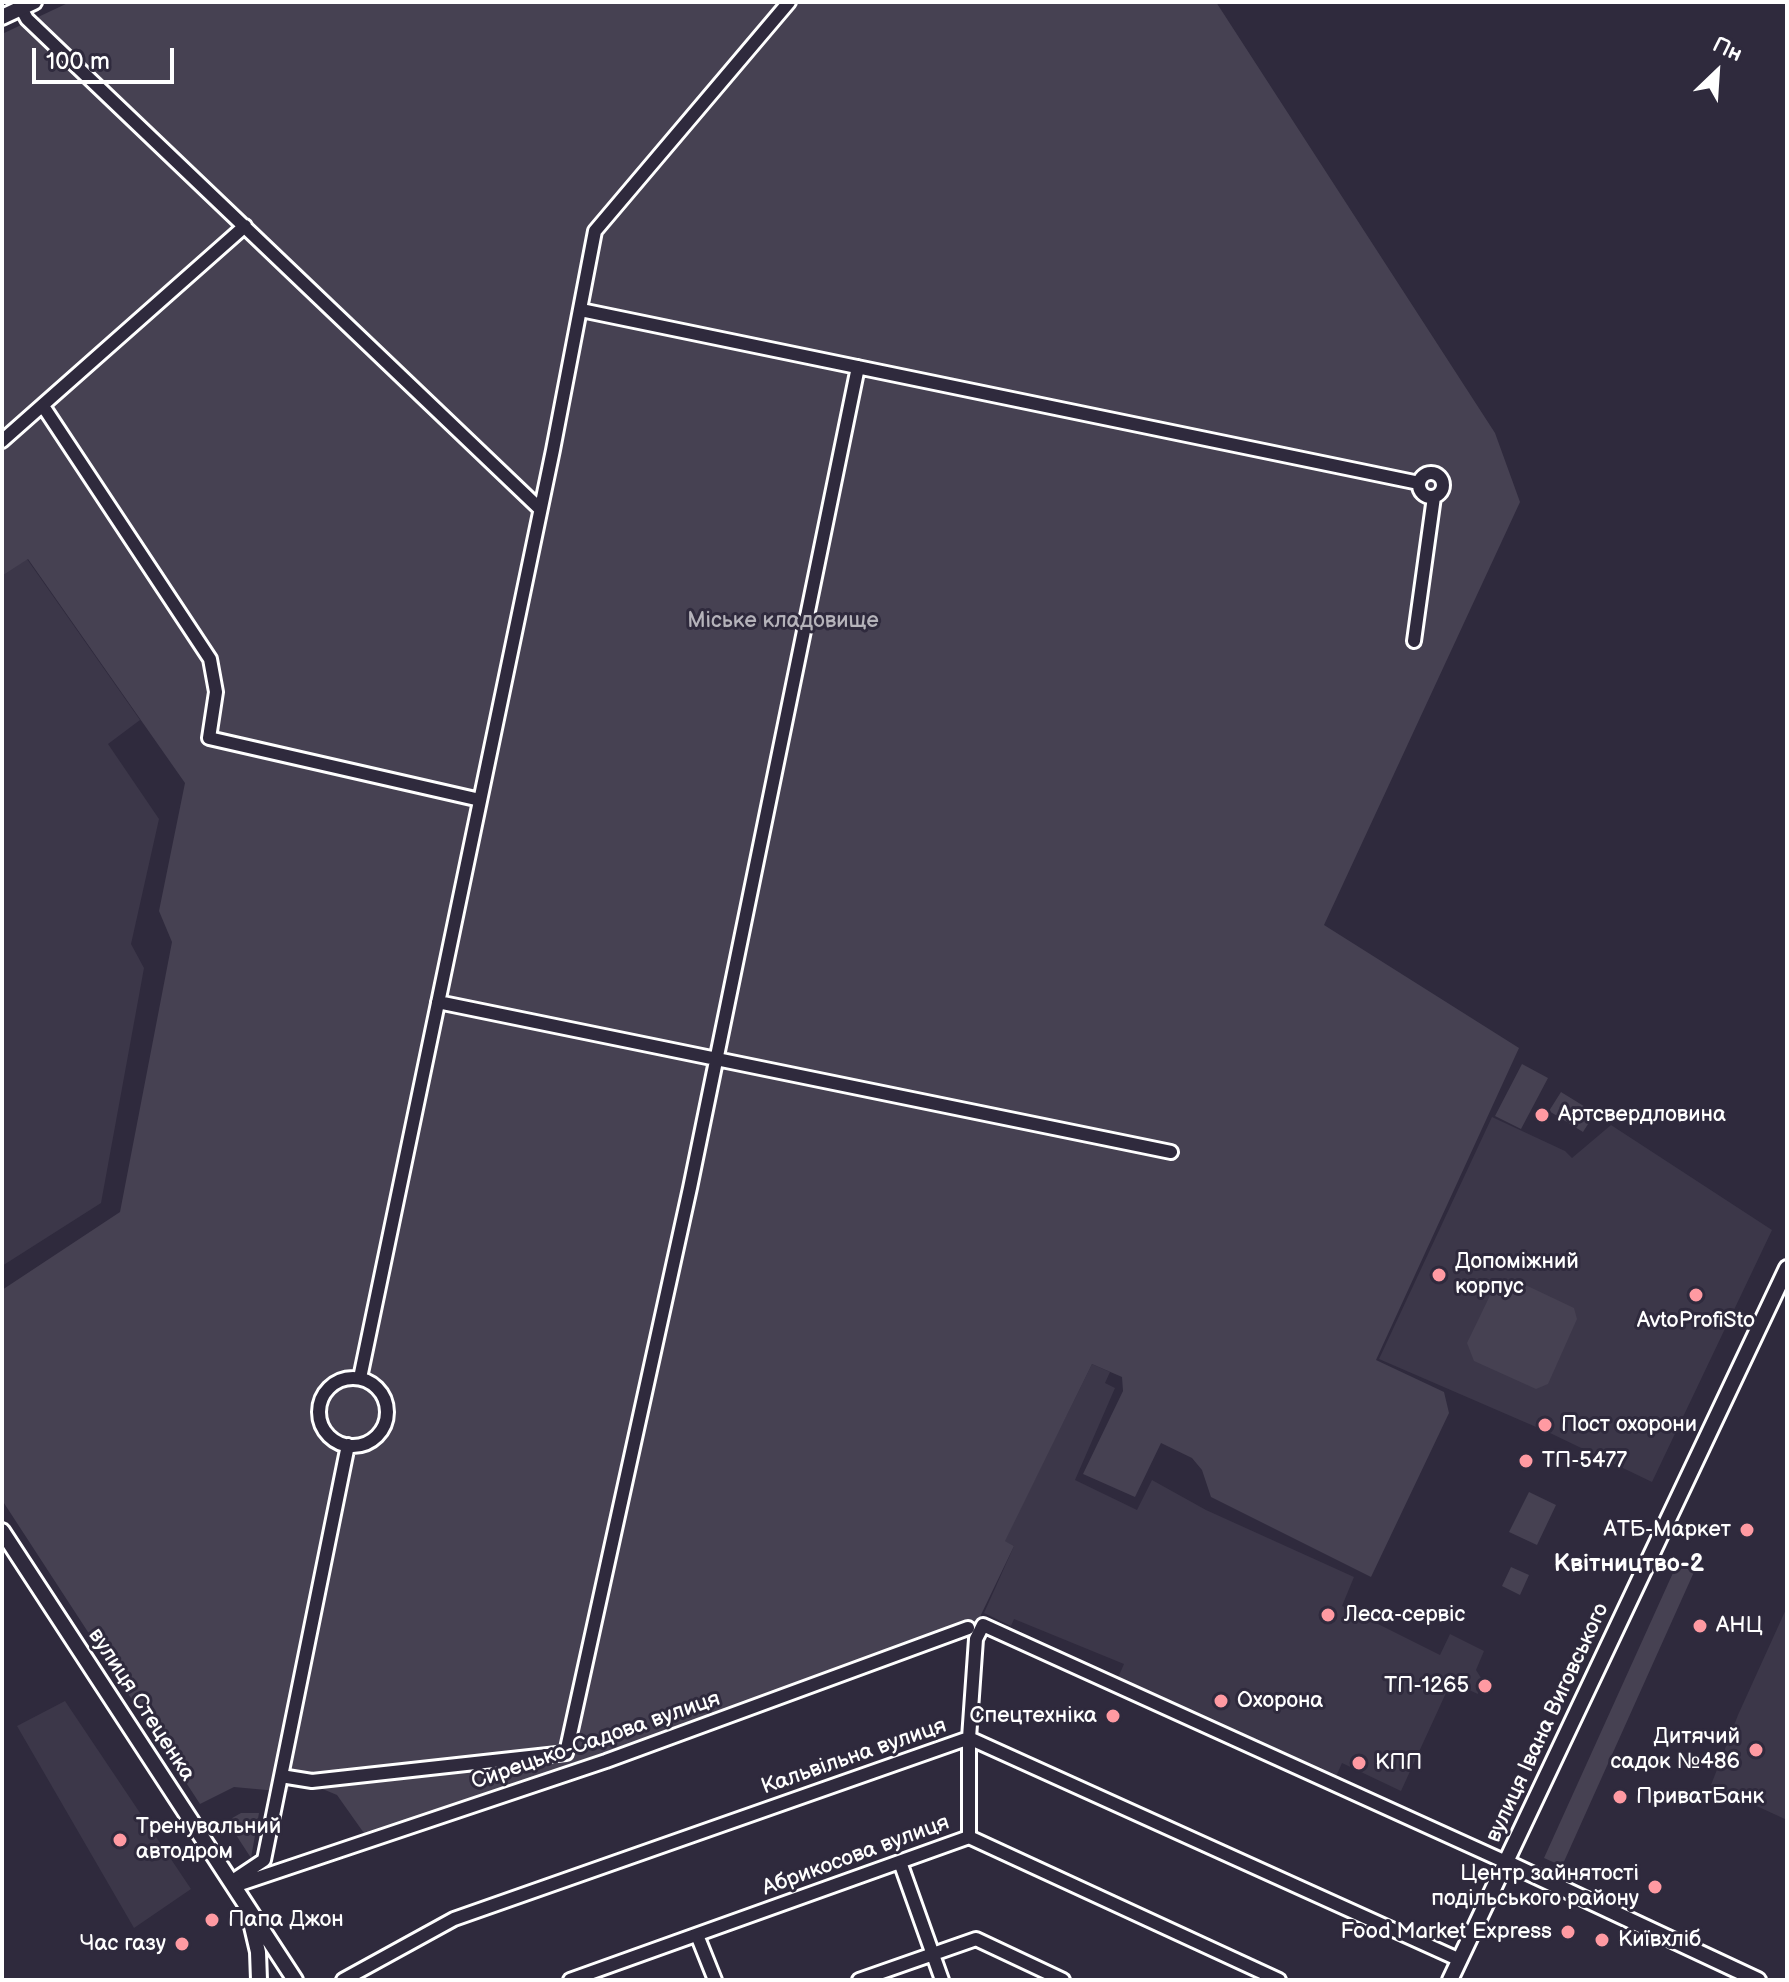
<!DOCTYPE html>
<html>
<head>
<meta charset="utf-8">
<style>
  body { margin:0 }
  #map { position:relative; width:1789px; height:1982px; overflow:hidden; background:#2f2a3d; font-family:"Balsamiq Sans",sans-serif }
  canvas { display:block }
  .frame { position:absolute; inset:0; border:4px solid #fff; pointer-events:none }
  .north { position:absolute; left:1677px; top:32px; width:80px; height:80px; -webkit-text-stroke:6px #2f2a3d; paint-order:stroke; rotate:25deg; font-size:22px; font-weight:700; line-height:32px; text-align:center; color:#fff }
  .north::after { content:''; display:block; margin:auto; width:28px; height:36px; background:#fff; clip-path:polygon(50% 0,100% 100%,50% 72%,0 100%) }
  .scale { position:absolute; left:32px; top:48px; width:142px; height:36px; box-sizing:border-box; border:4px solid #fff; border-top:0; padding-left:10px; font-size:24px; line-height:28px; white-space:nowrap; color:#fff; -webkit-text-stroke:6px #2f2a3d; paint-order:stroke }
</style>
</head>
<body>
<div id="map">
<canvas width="1789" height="1982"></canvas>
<div class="frame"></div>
<div class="north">Пн</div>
<div class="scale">100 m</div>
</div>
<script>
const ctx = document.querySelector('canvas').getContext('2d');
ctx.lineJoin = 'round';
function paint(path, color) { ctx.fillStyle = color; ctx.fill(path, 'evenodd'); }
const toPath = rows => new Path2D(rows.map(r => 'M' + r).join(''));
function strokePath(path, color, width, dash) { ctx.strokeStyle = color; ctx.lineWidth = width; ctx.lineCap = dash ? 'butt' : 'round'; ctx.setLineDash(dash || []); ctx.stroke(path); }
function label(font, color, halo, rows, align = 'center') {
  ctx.font = font + ' "Balsamiq Sans",sans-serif'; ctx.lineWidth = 6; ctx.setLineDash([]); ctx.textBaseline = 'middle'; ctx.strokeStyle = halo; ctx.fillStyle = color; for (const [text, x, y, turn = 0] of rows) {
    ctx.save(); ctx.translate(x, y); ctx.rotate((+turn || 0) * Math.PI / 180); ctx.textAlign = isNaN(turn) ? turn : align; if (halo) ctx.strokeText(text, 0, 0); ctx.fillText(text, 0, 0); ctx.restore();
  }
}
paint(toPath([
  [27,559,140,720,108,744,159,819,131,944,144,968,101,1203,2,1266,2,576],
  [1492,1117,1565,1151,1572,1158,1611,1125,1772,1230,1652,1482,1550,1433,1379,1359],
  [1092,1364,1110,1372,1105,1383,1115,1388,1075,1480,1137,1510,1152,1480,1206,1510,1354,1577,1342,1606,1440,1655,1450,1634,1484,1651,1476,1670,1483,1681,1478,1694,1451,1682,1401,1791,1342,1763,1335,1779,1117,1680,1124,1664,1014,1619,1011,1626,984,1613,1014,1546,1004,1541],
  [1787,1607,1787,1820,1711,1785,1738,1715],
  [65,1701,191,1889,134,1928,17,1726]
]), '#3c3749');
paint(toPath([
  [70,2,1216,2,1495,433,1520,502,1324,925,1519,1048,1376,1360,1444,1392,1449,1413,1371,1577,1211,1497,1202,1470,1192,1458,1161,1443,1135,1497,1083,1474,1123,1391,1122,1377,1092,1364,1005,1541,1014,1546,978,1621,366,1836,337,1795,313,1785,290,1783,288,1792,234,1787,200,1804,2,1500,2,1290,120,1212,172,942,159,911,185,783,28,559,2,576,2,34],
  [1522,1064,1548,1078,1521,1129,1495,1116],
  [1561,1092,1595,1113,1583,1132,1549,1111],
  [1515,1280,1574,1308,1577,1319,1548,1384,1536,1389,1474,1361,1467,1343,1497,1281],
  [1529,1492,1556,1505,1537,1545,1509,1532],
  [1677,1564,1694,1572,1562,1866,1544,1858],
  [1511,1567,1529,1575,1520,1595,1502,1586],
  [241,1813,259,1813,251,1858,227,1821]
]), '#464152');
const minor = toPath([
  [21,8,27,19,540,509],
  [581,310,1419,483],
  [43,406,210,659,216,692,209,738,480,800],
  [2,441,245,226],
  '1419 485a12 12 0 1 1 24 0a12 12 0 1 1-24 0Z',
  [1414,641,1434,497],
  [438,1002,1171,1152],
  [360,1378,553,450,595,231,789,2],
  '319 1412a34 34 0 1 1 68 0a34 34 0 1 1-68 0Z',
  [281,1776,312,1781,566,1753,690,1188,858,367],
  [969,1837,969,1738,976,1639,983,1625,1508,1863],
  [900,1862,942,1980],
  [234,1880,264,1860,348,1445],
  [234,1886,606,1761,968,1628],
  [697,1935,715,1980],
  [343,1980,454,1919,969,1738,1460,1960],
  [570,1980,969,1837,1279,1980],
  [859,1980,976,1939,1063,1980]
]);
const major = toPath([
  [2,17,34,2],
  [2,1531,295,1980],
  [1508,1863,1758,1980],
  [250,1918,258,1952,259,1980],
  [1450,1980,1787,1268]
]);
strokePath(minor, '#fff', 18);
strokePath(major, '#fff', 20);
strokePath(minor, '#2f2a3d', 12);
strokePath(major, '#2f2a3d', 14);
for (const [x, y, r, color] of [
  [1542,1115,8,"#ff9aa2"],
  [1439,1275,8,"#ff9aa2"],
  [1696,1295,8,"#ff9aa2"],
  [1545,1425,8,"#ff9aa2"],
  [1526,1461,8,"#ff9aa2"],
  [1747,1530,8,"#ff9aa2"],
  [1328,1615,8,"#ff9aa2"],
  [1700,1626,8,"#ff9aa2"],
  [1485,1686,8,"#ff9aa2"],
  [1221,1701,8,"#ff9aa2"],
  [1113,1716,8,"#ff9aa2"],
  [1756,1750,8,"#ff9aa2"],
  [1359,1763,8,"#ff9aa2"],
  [1620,1797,8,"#ff9aa2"],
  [120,1840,8,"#ff9aa2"],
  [1655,1887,8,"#ff9aa2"],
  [212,1920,8,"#ff9aa2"],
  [1568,1932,8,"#ff9aa2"],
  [1602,1940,8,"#ff9aa2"],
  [182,1944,8,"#ff9aa2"]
]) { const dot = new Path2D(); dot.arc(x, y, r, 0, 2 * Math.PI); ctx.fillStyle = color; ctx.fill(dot); strokePath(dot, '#2f2a3d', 3); }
label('22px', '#b5b3ba', '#2f2a3d', [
  ["Міське кладовище",783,621]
]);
label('22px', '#fff', '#2f2a3d', [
  ["Артсвердловина",1558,1115],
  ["Допоміжний",1455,1262],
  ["корпус",1455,1287],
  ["AvtoProfiSto",1696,1321,"center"],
  ["Пост охорони",1561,1425],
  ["ТП-5477",1542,1461],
  ["АТБ-Маркет",1731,1530,"right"],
  ["Леса-сервіс",1344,1615],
  ["АНЦ",1716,1626],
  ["ТП-1265",1469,1686,"right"],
  ["Охорона",1237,1701],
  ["Спецтехніка",1097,1716,"right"],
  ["Дитячий",1740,1737,"right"],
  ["садок №486",1740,1762,"right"],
  ["КПП",1375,1763],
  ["ПриватБанк",1636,1797],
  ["Тренувальний",136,1827],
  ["автодром",136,1852],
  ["Центр зайнятості",1639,1874,"right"],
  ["подільського району",1639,1899,"right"],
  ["Папа Джон",228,1920],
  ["Food Market Express",1552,1932,"right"],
  ["Київхліб",1618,1940],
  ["Час газу",166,1944,"right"]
], 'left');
label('22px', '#fff', '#2f2a3d', [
  ["вулиця Стеценка",141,1705,57],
  ["вулиця Івана Виговського",1548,1723,-65],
  ["Сирецько-Садова вулиця",596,1741,-19],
  ["Кальвільна вулиця",854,1757,-19],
  ["Абрикосова вулиця",856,1856,-20]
]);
label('bold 24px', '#fff', '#2f2a3d', [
  ["Квітництво-2",1629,1565]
]);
</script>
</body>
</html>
